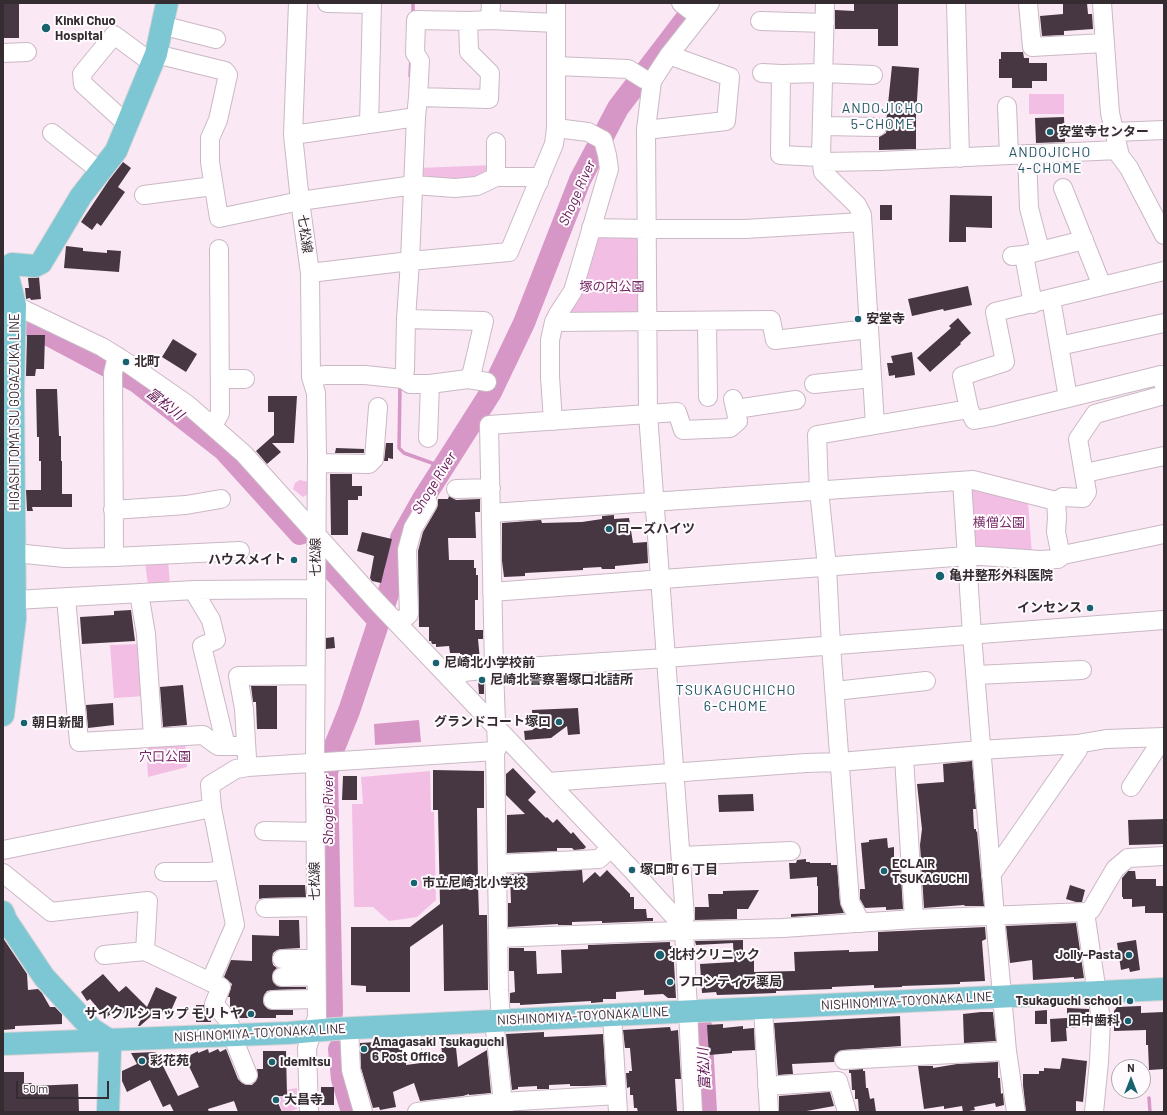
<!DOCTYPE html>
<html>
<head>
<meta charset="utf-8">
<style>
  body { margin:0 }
  #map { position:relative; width:1167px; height:1115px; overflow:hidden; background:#fbe8f5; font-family:Barlow,sans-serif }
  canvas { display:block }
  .frame { position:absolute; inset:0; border:4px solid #342c31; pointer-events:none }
  .north { position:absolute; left:1111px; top:1059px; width:40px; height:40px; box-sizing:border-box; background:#fefafd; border:1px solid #ada8ab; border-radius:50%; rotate:0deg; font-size:11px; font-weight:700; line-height:16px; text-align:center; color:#342c31 }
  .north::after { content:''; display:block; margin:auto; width:14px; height:18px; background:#18626f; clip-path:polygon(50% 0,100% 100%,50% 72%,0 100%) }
  .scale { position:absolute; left:16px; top:1081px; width:93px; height:18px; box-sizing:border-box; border:2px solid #342c31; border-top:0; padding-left:5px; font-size:12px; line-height:14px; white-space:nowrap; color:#342c31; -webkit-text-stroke:3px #fefafd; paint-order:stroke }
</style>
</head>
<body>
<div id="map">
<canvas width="1167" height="1115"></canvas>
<div class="frame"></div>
<div class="north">N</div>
<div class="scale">50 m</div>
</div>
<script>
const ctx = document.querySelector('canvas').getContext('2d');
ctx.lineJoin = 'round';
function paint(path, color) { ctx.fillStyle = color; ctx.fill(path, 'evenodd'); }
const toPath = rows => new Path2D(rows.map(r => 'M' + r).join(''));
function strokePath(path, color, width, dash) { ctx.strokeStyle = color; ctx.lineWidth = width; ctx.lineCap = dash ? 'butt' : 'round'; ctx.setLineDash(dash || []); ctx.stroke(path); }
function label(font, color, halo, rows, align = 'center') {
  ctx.font = font + ' Barlow,"Noto Sans JP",sans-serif'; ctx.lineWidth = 4; ctx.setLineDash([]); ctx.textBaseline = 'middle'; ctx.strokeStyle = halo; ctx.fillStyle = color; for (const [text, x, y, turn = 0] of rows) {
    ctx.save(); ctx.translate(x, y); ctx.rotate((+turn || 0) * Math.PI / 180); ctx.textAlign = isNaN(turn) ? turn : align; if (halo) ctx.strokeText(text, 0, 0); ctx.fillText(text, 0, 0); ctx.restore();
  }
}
paint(toPath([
  [1029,94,1064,94,1064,114,1029,114],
  [493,165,492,170,476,182,422,179,419,168],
  [599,237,637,238,641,242,642,312,562,317,595,240],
  [300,480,308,482,308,494,303,497,293,489,295,483],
  [973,487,1028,502,1032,554,977,550,972,545,969,492],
  [168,561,170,584,148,585,145,563],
  [141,644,145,696,114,698,110,645],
  [185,741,187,767,148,777,146,743],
  [430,771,431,812,434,812,436,900,417,917,389,921,373,907,354,907,352,804,363,804,361,777],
  [297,1088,297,1109,288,1112,283,1112,275,1092]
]), '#f2bee4');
paint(toPath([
  [419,720,421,742,375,745,374,724]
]), '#d696c6');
strokePath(toPath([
  [413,16,413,3],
  [410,76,411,58],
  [400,385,399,448,404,453,443,467],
  [1149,1098,1150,1112]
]), '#d696c6', 3.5);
strokePath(toPath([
  [3,311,137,382,224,450,300,534],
  [332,569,379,621],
  [332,1013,327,773,332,753,349,711,395,573,401,538,423,499,491,392,524,323,580,180,618,108,698,3],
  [701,1026,706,1112],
  [339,1049,342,1079,352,1112]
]), '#d696c6', 22);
paint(toPath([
  [3,3,19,3,19,38,3,38],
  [854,3,898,3,898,46,878,46,878,29,835,29,835,10,854,11],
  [1063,3,1087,3,1088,14,1092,14,1093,29,1064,31,1064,35,1042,36,1040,16,1063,14],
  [1001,52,1023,52,1024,58,1029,58,1029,63,1047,63,1047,81,1032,81,1032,88,1012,88,1012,78,999,78,999,59,1001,59],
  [892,66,919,68,916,116,916,149,879,150,879,137,886,133,887,128,886,123],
  [1064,117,1065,142,1036,143,1035,118],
  [123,162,131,168,118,187,125,192,101,226,97,223,92,230,81,222,109,180],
  [950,195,992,196,992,228,966,227,966,242,949,242],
  [880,205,892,205,892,220,880,220],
  [66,246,83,248,83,251,107,253,107,250,121,251,119,272,64,268],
  [39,277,41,299,31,300,30,298,26,299,25,288,29,288,28,278],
  [968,286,972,305,944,311,943,309,912,316,908,299],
  [958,318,971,333,960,343,961,344,930,372,917,358,951,328,949,326],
  [27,335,45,335,44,369,36,369,35,376,26,376],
  [173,339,197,354,186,372,162,357],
  [912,352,915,375,895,378,895,375,889,376,887,363,893,363,891,356],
  [36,389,57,389,59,436,61,436,61,461,62,461,62,494,72,494,72,507,32,507,33,511,27,511,26,490,41,490,41,461,39,461,39,437,37,437],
  [268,396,297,396,294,443,272,443,281,452,267,464,256,451,274,435,274,412,268,412],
  [386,443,393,443,393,459,388,458,388,461,384,461],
  [336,448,364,449,364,453,335,453],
  [330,474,352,474,352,486,362,486,362,496,358,496,358,500,348,500,348,535,331,535],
  [449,496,456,500,480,499,480,512,475,512,476,538,448,538,449,560,474,560,474,568,476,568,476,575,478,575,478,600,475,600,475,630,483,630,483,639,478,639,480,660,463,662,462,658,460,658,460,653,450,653,449,646,436,647,436,644,432,644,431,641,429,641,429,627,419,627,418,551,423,532,437,508,438,504,438,499,448,499],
  [614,515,614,519,629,518,633,543,647,542,648,563,615,566,615,569,602,569,601,567,583,568,583,570,525,573,525,576,504,577,502,561,502,523,541,520,542,523,582,522,602,519,602,516],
  [362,532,392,539,381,583,372,581,370,578,374,556,357,551],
  [131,610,135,641,82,644,80,617,114,615,114,611],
  [334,637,335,648,326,649,326,638],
  [478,681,484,681,484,694,479,694],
  [183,685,187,725,163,727,160,687],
  [251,686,277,686,277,729,257,729,256,702,253,702],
  [113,703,114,725,88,728,86,705],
  [578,708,580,734,568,735,567,726,551,738,525,740,524,731,533,730,532,710],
  [972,761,976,809,973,809,974,829,976,829,976,832,977,831,984,906,965,906,964,905,924,908,920,845,922,829,917,784,944,782,943,764],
  [513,768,536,792,528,800,546,818,547,817,553,823,557,819,571,834,573,832,586,847,584,849,574,850,572,848,557,848,557,851,507,853,507,815,525,814,506,795,506,774],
  [433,770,484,771,484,808,477,808,478,885,479,915,487,915,488,990,444,991,443,924,410,947,410,992,366,992,366,986,351,985,351,927,410,927,440,904,438,810,433,810],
  [343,776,357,776,357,800,342,800],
  [753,794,754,811,719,812,718,795],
  [1164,819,1164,844,1129,845,1128,820],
  [887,838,888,848,894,847,894,861,900,861,903,909,886,910,886,907,865,908,860,899,860,889,865,889,861,843,869,842,869,840],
  [806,859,806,862,810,862,810,863,831,863,831,865,837,865,840,903,844,913,791,917,791,914,818,913,818,886,817,886,817,877,790,879,789,863,796,863,797,860],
  [582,870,583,883,595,872,600,877,607,870,630,894,630,897,634,897,634,909,646,909,647,918,653,918,653,921,602,923,602,921,572,922,572,925,558,925,558,924,508,927,508,903,511,903,510,874],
  [1128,871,1135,871,1136,879,1156,879,1156,886,1164,886,1164,913,1145,913,1145,906,1132,907,1132,899,1123,899,1123,897,1122,897,1122,878],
  [259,885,305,885,306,897,265,898,259,899],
  [1070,885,1085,890,1082,902,1076,902,1066,899],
  [759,890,748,909,737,909,737,919,695,920,695,907,709,907,708,894,723,894,723,891],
  [279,920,299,920,300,948,282,949,277,950,273,953,272,959,273,965,277,968,273,972,272,977,273,982,277,986,282,987,306,987,306,989,272,990,267,991,264,995,263,1001,264,1005,268,1009,273,1010,293,1010,293,1015,276,1015,276,1018,239,1018,230,1006,230,997,228,997,232,984,224,977,231,960,252,961,252,935,279,936],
  [1076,923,1084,978,1074,979,1074,977,1033,980,1032,960,1010,963,1006,926],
  [985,927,986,939,982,941,985,981,960,982,960,984,902,986,902,987,874,988,874,985,832,987,832,989,776,991,776,993,749,994,717,995,716,992,702,993,700,964,734,962,733,943,696,945,695,941,743,940,743,958,754,958,754,972,795,971,794,952,849,950,849,952,878,951,878,932],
  [3,938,27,974,28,990,38,989,42,993,50,1007,55,1007,62,1014,62,1024,15,1026,15,1029,3,1030],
  [1136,940,1140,970,1130,972,1129,968,1121,970,1117,943],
  [670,942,670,946,673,946,676,998,668,998,663,994,644,995,644,990,616,992,616,999,603,999,603,1002,591,1003,591,1001,520,1005,520,1003,510,1003,510,993,515,992,514,971,509,971,509,948,524,948,524,951,536,951,537,974,562,973,561,950,588,949,588,945],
  [103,974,119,992,126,986,147,1007,156,987,177,997,170,1013,167,1012,166,1013,158,1010,140,1026,138,1026,141,1019,130,1007,119,1017,114,1011,106,1018,90,999,87,1001,81,992],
  [196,1005,204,1005,206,1011,211,1016,211,1022,196,1022],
  [1141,1006,1141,1013,1164,1012,1164,1069,1149,1070,1148,1045,1146,1045,1146,1030,1114,1031,1114,1011,1117,1007],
  [1067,1008,1089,1009,1090,1025,1081,1025,1081,1027,1066,1028,1067,1041,1051,1042,1050,1019,1067,1018],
  [1047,1010,1047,1024,1035,1024,1035,1011],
  [981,1012,993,1012,996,1041,964,1043,963,1014],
  [900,1016,901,1046,843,1050,839,1051,835,1055,834,1062,792,1064,793,1074,778,1075,774,1023],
  [723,1024,723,1028,743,1026,743,1029,754,1028,755,1050,732,1051,732,1053,709,1055,707,1025],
  [670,1027,671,1031,678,1030,681,1079,675,1079,677,1112,638,1112,637,1108,634,1108,633,1095,630,1095,630,1087,627,1088,626,1073,629,1073,629,1071,632,1071,630,1048,625,1048,623,1030],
  [544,1032,544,1037,603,1034,606,1085,586,1086,570,1086,570,1084,549,1085,549,1089,537,1089,537,1086,518,1087,518,1089,512,1090,506,1034],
  [455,1038,458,1067,487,1050,491,1093,469,1095,469,1094,463,1096,420,1101,414,1083,393,1092,396,1107,380,1110,379,1107,373,1108,361,1068,360,1043,377,1042,377,1044,402,1044,402,1053,403,1058,406,1061,406,1065,443,1060,441,1045,443,1045,443,1040],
  [208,1049,209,1053,218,1049,220,1052,226,1049,238,1079,242,1083,247,1085,252,1085,256,1081,258,1076,257,1069,263,1069,263,1051,286,1051,287,1096,275,1096,282,1112,238,1112,234,1101,208,1109,209,1112,174,1112,170,1104,163,1107,150,1080,127,1092,122,1081,122,1071,137,1064,131,1053,156,1052,178,1096,199,1087,185,1058,198,1051,198,1053],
  [1062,1058,1087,1061,1083,1102,1076,1101,1076,1112,1026,1112,1023,1085,1023,1074,1039,1074,1039,1071,1044,1071,1044,1068,1060,1069],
  [998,1062,998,1078,1000,1078,1001,1094,1003,1093,1004,1105,996,1107,995,1103,974,1107,975,1110,963,1112,962,1106,944,1109,944,1106,924,1109,918,1066,933,1066,933,1068,957,1064],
  [863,1069,863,1071,865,1071,866,1088,868,1088,870,1099,874,1098,876,1112,859,1112,858,1099,855,1099,855,1090,852,1090,851,1073,849,1073,849,1070],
  [3,1072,24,1072,24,1083,32,1083,32,1086,78,1084,79,1112,3,1112],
  [321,1087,334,1087,334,1105,321,1105],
  [830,1092,834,1106,801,1112,779,1112,779,1096]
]), '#463742');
const minor = toPath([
  [298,3,293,135,300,201,310,273,311,377,316,393,317,455,315,762,317,1017,307,1048,309,1112],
  [327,3,372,4],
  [372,3,369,124,416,117],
  [681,3,699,17],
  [825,3,821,157,823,172,857,205,862,215,875,425],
  [956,3,960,158],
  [1028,3,1032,47,1104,43],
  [1102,3,1110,113,1120,156,1129,168,1164,235],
  [490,20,491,3],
  [760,21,825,23],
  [161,25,216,39],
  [3,53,27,52],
  [156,54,225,71,228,75,218,120,210,138,210,162,219,218,300,201,414,185,455,188,477,186,496,177,533,177,539,182],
  [556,66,628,69,644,79,652,81],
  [762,73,781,74],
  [418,97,489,99,490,73,469,52,468,21],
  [1007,106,1009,155],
  [128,125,83,84,82,74,114,35,152,63],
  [822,126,877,127],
  [646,130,726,121,730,77,669,55],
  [1114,132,1164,130],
  [52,133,100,171],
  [293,135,369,124],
  [496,142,496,177],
  [1027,154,1029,208,1040,250],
  [821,157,780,155,781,74,823,73,873,75],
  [822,162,880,161,1118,150],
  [1063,188,1102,286],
  [144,195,213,186],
  [591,228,647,229,745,229,862,222],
  [1024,255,1033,304],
  [1012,256,1024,255,1084,240],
  [1164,271,995,312,1005,362,962,376,969,409,974,420,991,417,1161,375,1164,386],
  [310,273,410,261,509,252,554,144,556,128,556,3],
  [1051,299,1068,398],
  [4,300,102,347,126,362,188,405,244,454,377,602,632,870,681,924,684,930,693,1112],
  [406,319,484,321,472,372,468,379,487,382],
  [707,321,708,397],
  [554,322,771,320,775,340,868,329],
  [1059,346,1164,323],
  [311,377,325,375,365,375,403,379,410,384,430,384,468,379],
  [220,379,245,379],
  [403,379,405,370,406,319,410,261,416,117,418,97,420,61,415,53,416,20,468,21,490,20,556,23],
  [814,384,872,378],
  [736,409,796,400],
  [553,421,550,377,550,340,554,322,558,314,573,291,609,169,607,155,603,140,588,132,556,128],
  [213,426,220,413,219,249],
  [428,438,430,384],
  [317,463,369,464,374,459,378,407],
  [1085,473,1164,456],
  [962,481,972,635,995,917,1007,1051,1016,1112],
  [456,489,491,488],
  [1056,501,1063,497,1083,498,1087,492,1078,439,1095,414,1164,395],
  [113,510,186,505,221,499],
  [491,513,973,480,1056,501,1057,517,1056,532,1061,556],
  [15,553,65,558,114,557,240,551],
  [114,557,113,373,117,356],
  [195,590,196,595,211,620,216,640,202,646,226,746],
  [492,592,967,556,981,556,1040,560,1058,559,1063,555,1164,534],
  [139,593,146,634,153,737],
  [66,598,79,742,203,735,218,746,246,746],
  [15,600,195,590,316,589],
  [398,624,409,614,407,550,413,528,428,503],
  [976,675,1082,670],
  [453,681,463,672,494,669,666,658,1164,620],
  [835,691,926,681],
  [495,751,499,990,501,1020],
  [904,757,914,919],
  [247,758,244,709,238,676,315,675],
  [548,782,806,763,840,762,981,750,1077,744,1106,739,1164,737],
  [1131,787,1164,737],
  [264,831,315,832],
  [3,850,212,808],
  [681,856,791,851],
  [498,864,599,859,611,848],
  [164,872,209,872,224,870],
  [3,873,51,912,148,901,145,951],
  [991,875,1078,750,1077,744],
  [265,908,315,907],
  [861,923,850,902,831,646,827,567,819,490,817,435,969,409],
  [681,924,685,917,648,414,646,129,652,81,669,55,710,3],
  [498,938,676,931,783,928,914,919,1085,912],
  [104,955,145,951,221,987,214,1004,229,1021,232,1035,248,1075],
  [282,959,316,959],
  [282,977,316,976],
  [210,982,235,925,212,808,210,785,236,769,248,767,495,751,497,749,494,669,489,425,677,412,683,430,730,428,738,421,733,399],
  [273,1000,316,999],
  [763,1008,769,1112],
  [612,1015,618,1112],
  [494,1021,504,1112],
  [412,1025,412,1053],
  [349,1028,351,1070,363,1112],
  [844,1060,1007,1051],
  [767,1086,838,1081,847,1112],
  [417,1112,503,1102,617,1095],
  [1094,1112,1099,1062,1101,1020,1085,912,1091,910,1115,869,1128,858,1164,856]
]);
const major = toPath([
  [3,715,15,619,13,393,15,305,7,272,8,267,12,264,35,266,41,263,81,196,116,151,156,54,167,3],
  [3,912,6,920,44,977,92,1029,109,1040,110,1050,108,1112],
  [3,1044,288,1033,335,1029,612,1015,1164,989]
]);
strokePath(minor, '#cab8c5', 20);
strokePath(major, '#d6d5d6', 24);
strokePath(minor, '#fff', 18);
strokePath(major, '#7dc6d3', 22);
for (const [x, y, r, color] of [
  [46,28,5,"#18626f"],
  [1050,132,4,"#18626f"],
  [858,319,4,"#18626f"],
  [126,362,4,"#18626f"],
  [609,529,4,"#18626f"],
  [294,560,4,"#18626f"],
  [940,576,5,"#18626f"],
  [1090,608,4,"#18626f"],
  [436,663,4,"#18626f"],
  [482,680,4,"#18626f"],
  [559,722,4,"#18626f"],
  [24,723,4,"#18626f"],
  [632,870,4,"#18626f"],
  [884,871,4,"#18626f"],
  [414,883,4,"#18626f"],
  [660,955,5,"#18626f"],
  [1129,955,4,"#18626f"],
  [670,982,4,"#18626f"],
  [1130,1001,4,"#18626f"],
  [251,1014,4,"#18626f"],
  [1128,1021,4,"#18626f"],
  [364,1049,4,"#18626f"],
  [142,1061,4,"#18626f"],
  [272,1062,4,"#18626f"],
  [276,1100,4,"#18626f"]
]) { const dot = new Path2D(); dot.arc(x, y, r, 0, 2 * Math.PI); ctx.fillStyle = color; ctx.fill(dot); strokePath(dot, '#fefafd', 1.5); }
label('bold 13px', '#342c31', '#fefafd', [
  ["Kinki Chuo",55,21],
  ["Hospital",55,36],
  ["安堂寺センター",1058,132],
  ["安堂寺",866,319],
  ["北町",134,362],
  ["ローズハイツ",617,529],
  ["ハウスメイト",286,560,"right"],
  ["亀井整形外科医院",949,576],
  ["インセンス",1082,608,"right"],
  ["尼崎北小学校前",444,663],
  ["尼崎北警察署塚口北詰所",490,680],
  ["グランドコート塚口",551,722,"right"],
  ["朝日新聞",32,723],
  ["ECLAIR",892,864],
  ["TSUKAGUCHI",892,879],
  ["塚口町６丁目",640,870],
  ["市立尼崎北小学校",422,883],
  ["北村クリニック",669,955],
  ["Jolly-Pasta",1121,955,"right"],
  ["フロンティア薬局",678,982],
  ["Tsukaguchi school",1122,1001,"right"],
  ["サイクルショップ モリトヤ",243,1014,"right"],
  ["田中歯科",1120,1021,"right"],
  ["Amagasaki Tsukaguchi",372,1042],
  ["6 Post Office",372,1057],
  ["彩花苑",150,1061],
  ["Idemitsu",280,1062],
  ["大昌寺",284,1100]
], 'left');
label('13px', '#342c31', '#fefafd', [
  ["七松線",305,234,82],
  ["HIGASHITOMATSU GOGAZUKA LINE",15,412,-90],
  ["七松線",316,557,-90],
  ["七松線",315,881,-90],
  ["NISHINOMIYA-TOYONAKA LINE",907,1001,-3],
  ["NISHINOMIYA-TOYONAKA LINE",583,1016,-3],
  ["NISHINOMIYA-TOYONAKA LINE",260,1033,-3]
]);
label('13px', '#762b67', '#fefafd', [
  ["塚の内公園",612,287],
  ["横僧公園",999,523],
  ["穴口公園",165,757]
]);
ctx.letterSpacing = '1px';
label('14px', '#1e5661', '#fefafd', [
  ["ANDOJICHO",883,108],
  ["5-CHOME",883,124],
  ["ANDOJICHO",1050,152],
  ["4-CHOME",1050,168],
  ["TSUKAGUCHICHO",736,690],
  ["6-CHOME",736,706]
]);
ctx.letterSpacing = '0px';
label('italic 14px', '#601553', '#fefafd', [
  ["Shoge River",577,193,-66],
  ["富松川",165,404,38],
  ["Shoge River",434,483,-58],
  ["Shoge River",328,810,-90],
  ["富松川",704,1069,-93]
]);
</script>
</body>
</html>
